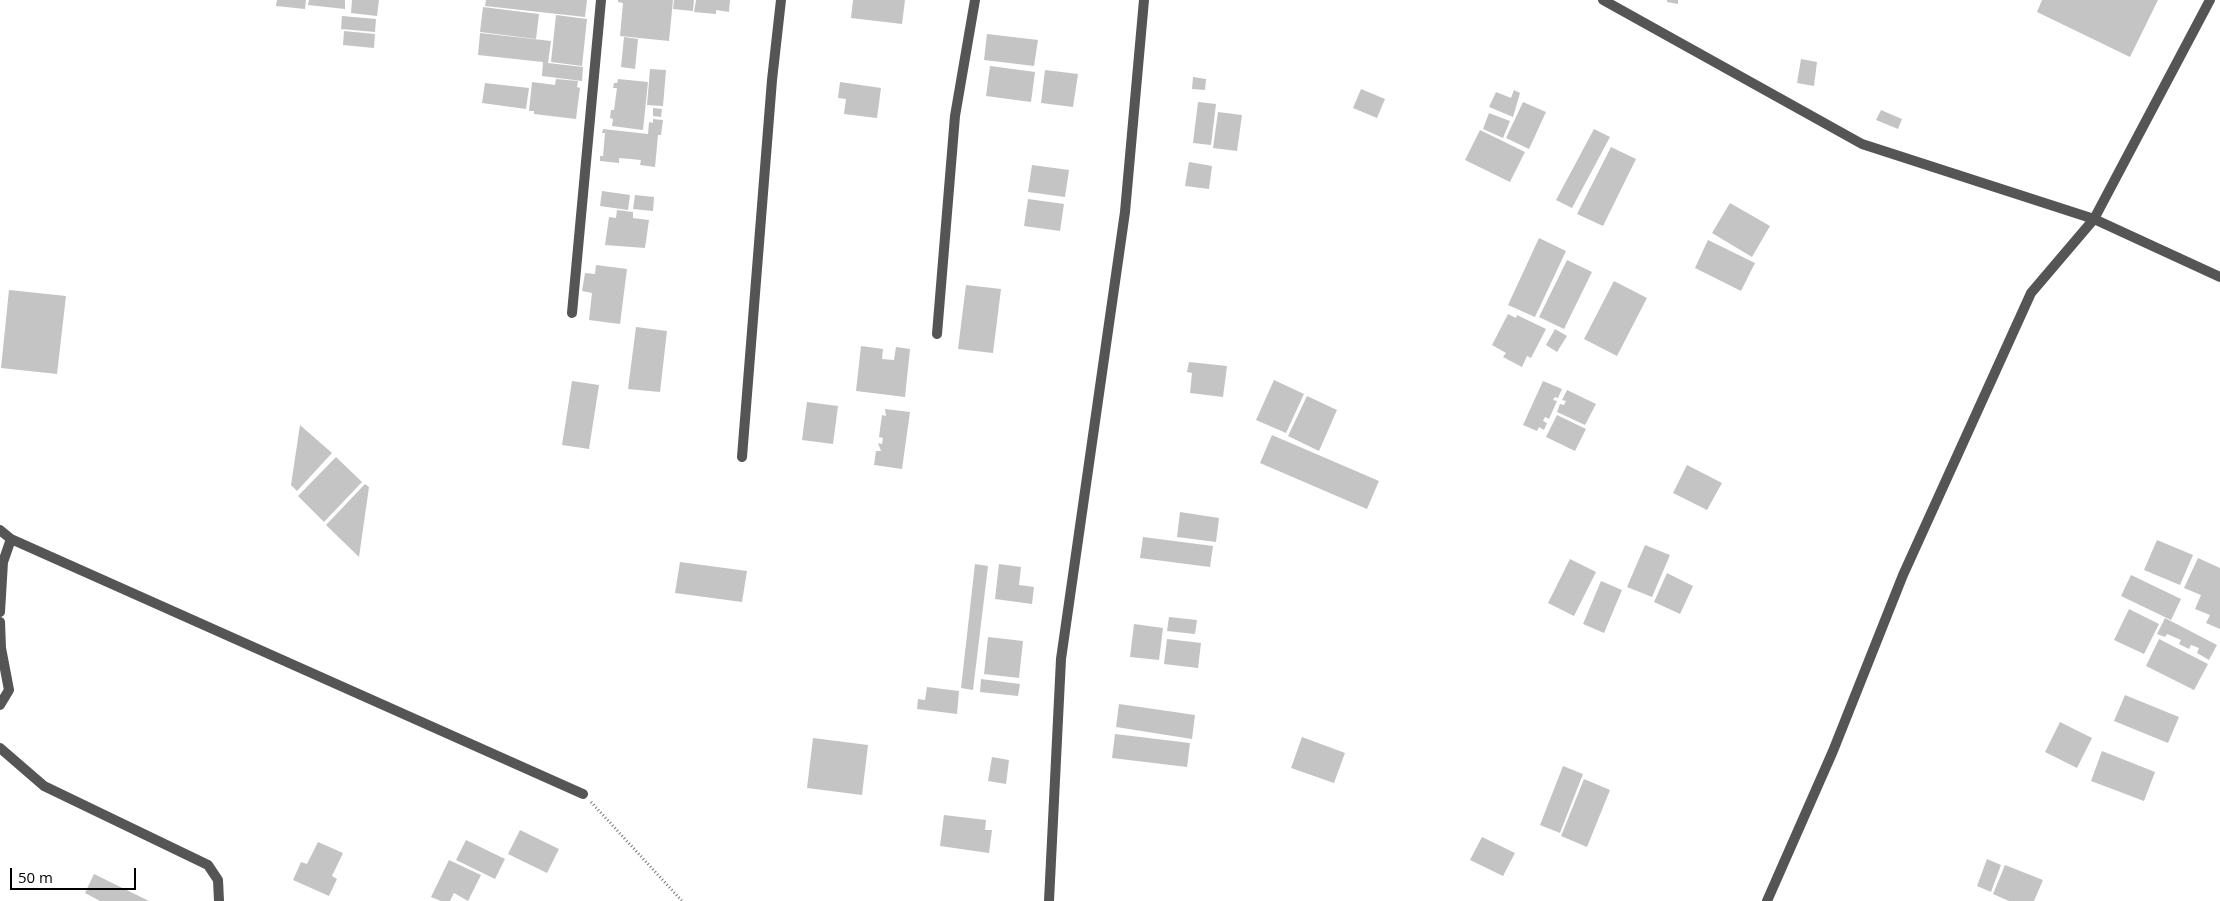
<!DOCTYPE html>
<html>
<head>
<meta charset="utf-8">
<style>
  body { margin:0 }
  #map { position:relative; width:2220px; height:901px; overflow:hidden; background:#fff; font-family:"Open Sans",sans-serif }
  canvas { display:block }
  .scale { position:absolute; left:10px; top:868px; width:126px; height:22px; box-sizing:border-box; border:2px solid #000; border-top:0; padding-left:6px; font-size:15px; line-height:18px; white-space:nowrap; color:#000; -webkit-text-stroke:4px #fff; paint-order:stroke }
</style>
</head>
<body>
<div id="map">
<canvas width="2220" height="901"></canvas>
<div class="scale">50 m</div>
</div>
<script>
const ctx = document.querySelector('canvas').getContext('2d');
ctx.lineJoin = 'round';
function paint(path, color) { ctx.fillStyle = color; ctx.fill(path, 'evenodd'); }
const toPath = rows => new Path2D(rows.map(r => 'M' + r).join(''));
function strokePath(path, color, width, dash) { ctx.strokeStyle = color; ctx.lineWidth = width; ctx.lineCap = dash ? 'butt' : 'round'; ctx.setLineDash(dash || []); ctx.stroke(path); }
paint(toPath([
  [277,0,306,0,305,9,276,6],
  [309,0,345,0,345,9,308,5],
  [352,0,379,0,377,16,351,13],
  [486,0,587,0,585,17,485,6],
  [618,0,673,0,669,41,620,36,623,3,618,2],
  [674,0,694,0,693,11,673,9],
  [696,0,730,0,729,12,716,10,716,14,694,12],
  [853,0,905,0,902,24,851,18],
  [1667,0,1678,0,1678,4,1667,2],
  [2042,0,2158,0,2130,57,2037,12],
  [483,7,539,14,536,39,480,32],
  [556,15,587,19,582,66,551,62],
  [342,16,376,19,375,32,341,29],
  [344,31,375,34,374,48,343,45],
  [480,33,551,41,548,63,583,67,582,81,542,76,543,62,478,55],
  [987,34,1038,40,1034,66,984,60],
  [624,37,638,39,635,69,621,67],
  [1801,59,1817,62,1814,86,1797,83],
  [990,66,1035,72,1031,102,986,96],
  [650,69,666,70,663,106,647,105],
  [1045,70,1078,74,1073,107,1041,103],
  [1193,77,1206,79,1205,90,1192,89],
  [556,79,578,81,577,87,580,88,576,119,534,114,534,111,529,111,532,82,555,85],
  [618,79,648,82,643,130,612,126,613,119,610,118,611,110,614,110,617,88,613,88,614,83,617,83],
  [840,82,881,88,877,118,844,114,846,99,838,98],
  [485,83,529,88,526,109,482,103],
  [1361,89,1385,99,1377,118,1353,108],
  [1514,90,1520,93,1513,117,1489,107,1496,92,1511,98],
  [1198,102,1216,104,1211,145,1193,143],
  [1523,102,1546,112,1529,149,1506,138],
  [653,108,662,109,661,117,653,116],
  [1881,110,1902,119,1898,129,1876,120],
  [1218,112,1242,115,1237,151,1213,148],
  [1489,113,1510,121,1503,138,1483,129],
  [653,119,663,120,661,135,658,135,655,167,640,165,641,160,619,158,619,163,600,161,600,156,603,156,605,133,602,133,603,129,648,134,649,122,653,123],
  [1594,129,1610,137,1572,208,1556,200],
  [1480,130,1525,152,1510,182,1465,160],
  [1611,147,1636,159,1603,226,1577,214],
  [1189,162,1212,166,1209,189,1185,186],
  [1032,165,1069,170,1065,197,1028,192],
  [602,191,630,195,628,210,600,206],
  [635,195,654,197,653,211,633,209],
  [1028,199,1064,204,1060,231,1024,226],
  [1730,203,1770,226,1752,257,1712,233],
  [617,210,633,212,633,218,649,220,645,248,605,245,609,217,616,218],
  [1539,238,1566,251,1535,317,1508,305],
  [1708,240,1755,263,1741,291,1695,268],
  [1567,260,1592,272,1564,329,1539,317],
  [596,265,627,269,620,324,589,320,592,293,582,291,585,273,595,274],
  [1614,281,1647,298,1617,356,1584,339],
  [966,285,1001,289,993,353,958,349],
  [9,290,66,296,57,374,1,368],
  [1508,314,1516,318,1517,315,1546,329,1531,358,1527,356,1522,367,1503,357,1506,353,1492,345],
  [636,327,667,331,660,392,628,389],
  [1555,329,1567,336,1557,352,1546,345],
  [861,346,883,349,882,359,894,360,896,347,910,349,905,397,856,391],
  [1189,362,1227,366,1223,397,1190,393,1192,373,1187,372],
  [1274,380,1304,394,1286,433,1256,420],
  [572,381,599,385,589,449,562,445],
  [1543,381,1562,389,1558,398,1555,397,1553,400,1557,401,1549,419,1545,417,1543,421,1547,423,1544,430,1539,427,1537,431,1523,425],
  [1567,390,1596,404,1585,425,1557,412,1560,404,1564,405,1566,401,1562,400],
  [1307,396,1337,410,1319,451,1288,436],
  [807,402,838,406,833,444,802,440],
  [885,409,910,412,902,469,874,465,876,451,881,451,878,443,882,444,883,438,879,437,882,415,886,416],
  [1557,415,1586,429,1575,451,1546,437],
  [300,425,332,453,297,491,291,485],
  [1272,435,1379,481,1367,509,1260,463],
  [336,457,362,482,324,522,298,496],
  [1687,465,1722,483,1707,510,1673,493],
  [365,484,369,487,359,557,326,525],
  [1180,512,1219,518,1216,542,1177,537],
  [1143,537,1213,546,1210,567,1140,558],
  [2157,540,2193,555,2180,585,2144,570],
  [1645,545,1670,555,1652,597,1627,587],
  [2198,558,2220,568,2220,629,2206,623,2210,615,2195,609,2201,595,2184,588],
  [1570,559,1596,572,1574,616,1548,603],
  [680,562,747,571,742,602,675,593],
  [975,564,988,566,973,690,961,688],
  [999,564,1021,567,1019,585,1034,587,1032,604,995,599],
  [1667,573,1693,586,1680,614,1654,602],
  [2131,575,2181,599,2171,620,2121,596],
  [1601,581,1622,590,1604,633,1583,624],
  [2129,609,2159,624,2144,654,2114,640],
  [1169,617,1197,620,1195,634,1167,631],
  [2165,618,2217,645,2209,660,2197,653,2199,648,2191,645,2189,649,2179,644,2181,640,2167,634,2165,637,2157,634],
  [1134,624,1163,628,1159,660,1130,657],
  [988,637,1023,641,1019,678,984,674],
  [1167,639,1201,643,1198,668,1164,664],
  [2159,639,2208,664,2194,690,2146,666],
  [981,679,1020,684,1018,696,980,692],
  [927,687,959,691,957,714,917,709,918,699,925,700],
  [2125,695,2179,717,2168,743,2114,721],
  [1119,704,1195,715,1192,739,1116,727],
  [2060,722,2092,738,2077,768,2045,752],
  [1115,734,1190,743,1187,767,1112,758],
  [1302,737,1345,753,1334,783,1291,768],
  [813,738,868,745,862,795,807,788],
  [2102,751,2155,772,2144,801,2091,781],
  [992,757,1009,760,1006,784,988,781],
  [1563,766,1583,774,1560,833,1540,825],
  [1584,779,1610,790,1587,847,1561,836],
  [944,815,986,820,985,830,992,830,989,853,940,846],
  [520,830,559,849,547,873,508,854],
  [1482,837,1515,853,1503,876,1470,860],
  [466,840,505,859,495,879,456,860],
  [318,842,343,853,332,876,337,879,329,896,293,880,301,862,307,864],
  [1987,859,2001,865,1991,892,1977,886],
  [449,860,481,875,468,901,454,893,450,901,441,901,431,897],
  [2005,865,2043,880,2034,901,2009,901,1993,894],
  [94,874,149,901,100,901,85,893]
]), '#c4c4c4');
strokePath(toPath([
  [591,802,682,901]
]), '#777', 3, [1, 2.5]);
strokePath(toPath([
  [1603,0,1862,144,2094,219,2220,277],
  [572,313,601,0],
  [937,334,955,116,975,0],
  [742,457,772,80,781,0],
  [0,530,11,539,583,794],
  [0,612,3,562,11,539],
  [0,622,1,648,9,690,0,705],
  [0,748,44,786,208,865,218,880,219,901],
  [1049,901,1061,659,1125,212,1144,0],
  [1767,901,1833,751,1903,575,2031,293,2094,219,2210,0]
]), '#555', 10);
</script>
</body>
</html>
